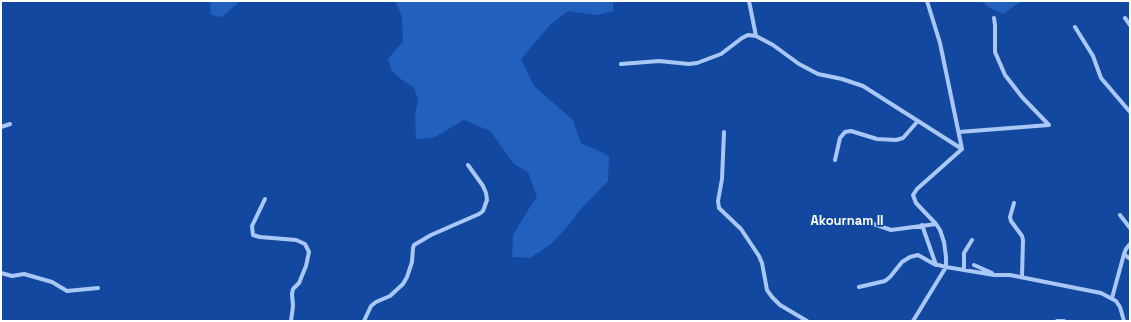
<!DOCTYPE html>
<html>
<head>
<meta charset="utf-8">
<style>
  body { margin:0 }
  #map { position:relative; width:1131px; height:322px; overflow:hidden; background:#12489f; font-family:"Space Grotesk",sans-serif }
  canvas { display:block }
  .frame { position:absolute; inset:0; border:2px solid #fff; pointer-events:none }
</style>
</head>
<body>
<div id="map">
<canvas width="1131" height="322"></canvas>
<div class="frame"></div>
</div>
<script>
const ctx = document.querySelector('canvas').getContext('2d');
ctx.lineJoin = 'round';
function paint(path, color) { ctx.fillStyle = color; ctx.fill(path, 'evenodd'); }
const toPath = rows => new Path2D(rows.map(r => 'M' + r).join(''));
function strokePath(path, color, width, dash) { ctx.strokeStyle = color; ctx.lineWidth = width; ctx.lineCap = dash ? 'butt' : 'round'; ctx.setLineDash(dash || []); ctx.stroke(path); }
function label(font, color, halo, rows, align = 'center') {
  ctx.font = font + ' "Space Grotesk",sans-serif'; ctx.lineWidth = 3.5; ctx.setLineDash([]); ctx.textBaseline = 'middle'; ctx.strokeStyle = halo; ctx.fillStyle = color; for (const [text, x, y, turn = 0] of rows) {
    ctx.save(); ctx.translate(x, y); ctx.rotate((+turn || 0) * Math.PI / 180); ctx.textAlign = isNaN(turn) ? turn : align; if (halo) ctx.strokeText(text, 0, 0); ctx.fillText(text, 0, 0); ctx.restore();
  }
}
paint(toPath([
  [210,1,240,1,222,17,211,15],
  [395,1,613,1,613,11,596,15,568,11,550,25,521,59,534,86,573,120,581,143,609,156,608,181,580,210,568,226,551,244,530,258,512,257,513,235,530,207,537,197,528,172,514,164,490,131,464,120,433,138,416,139,415,116,418,99,414,88,402,80,392,71,388,59,403,41,402,17],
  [982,1,1022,1,1003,14,988,7]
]), '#2160bd');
strokePath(toPath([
  [749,1,756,36],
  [927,1,940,43,962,149],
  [1125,18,1130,25],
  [1075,27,1093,56,1101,78,1130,112],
  [621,64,659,61,689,64,697,63,721,54,742,38,748,35,756,36,773,45,799,64,818,74,842,79,863,86,962,149],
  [1,127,10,124],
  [724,132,722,179,718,201,719,208,741,229,759,256,762,263,767,290,772,297,780,305,807,321],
  [959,132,1049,125,1022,97,1005,75,995,52,995,25,994,18],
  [835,160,840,138,845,132,851,131,877,139,896,140,903,138,917,122],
  [265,199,252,226,253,235,260,237,296,240,305,244,309,252,306,266,299,283,293,289,292,294,293,306,291,321],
  [1014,203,1010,217,1011,221,1022,236,1023,240,1022,277],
  [1120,215,1130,228],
  [842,224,855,222,868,222,891,230,936,224],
  [922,225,936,265],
  [1124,254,1130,259],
  [974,265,992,273],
  [964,270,964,253,972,240],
  [1,273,12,276,24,274,52,282,67,291,98,288],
  [859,287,885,281,890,277,902,262,910,257,918,255,934,264,946,267,994,275,1010,275,1101,293,1116,301,1120,307,1124,321],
  [1112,298,1124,254,1126,249,1130,244],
  [364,321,371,306,376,302,390,296,403,284,407,277,412,262,413,248,414,245,431,235,479,214,483,211,487,200,486,193,483,186,468,165],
  [913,321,946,267,946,257,944,242,940,230,936,224,916,203,913,195,917,189,962,149],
  [1057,321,1064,321]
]), '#aac8f5', 4);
label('bold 13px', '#fff', '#12489f', [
  ["Akournam II",847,221]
]);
</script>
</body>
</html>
